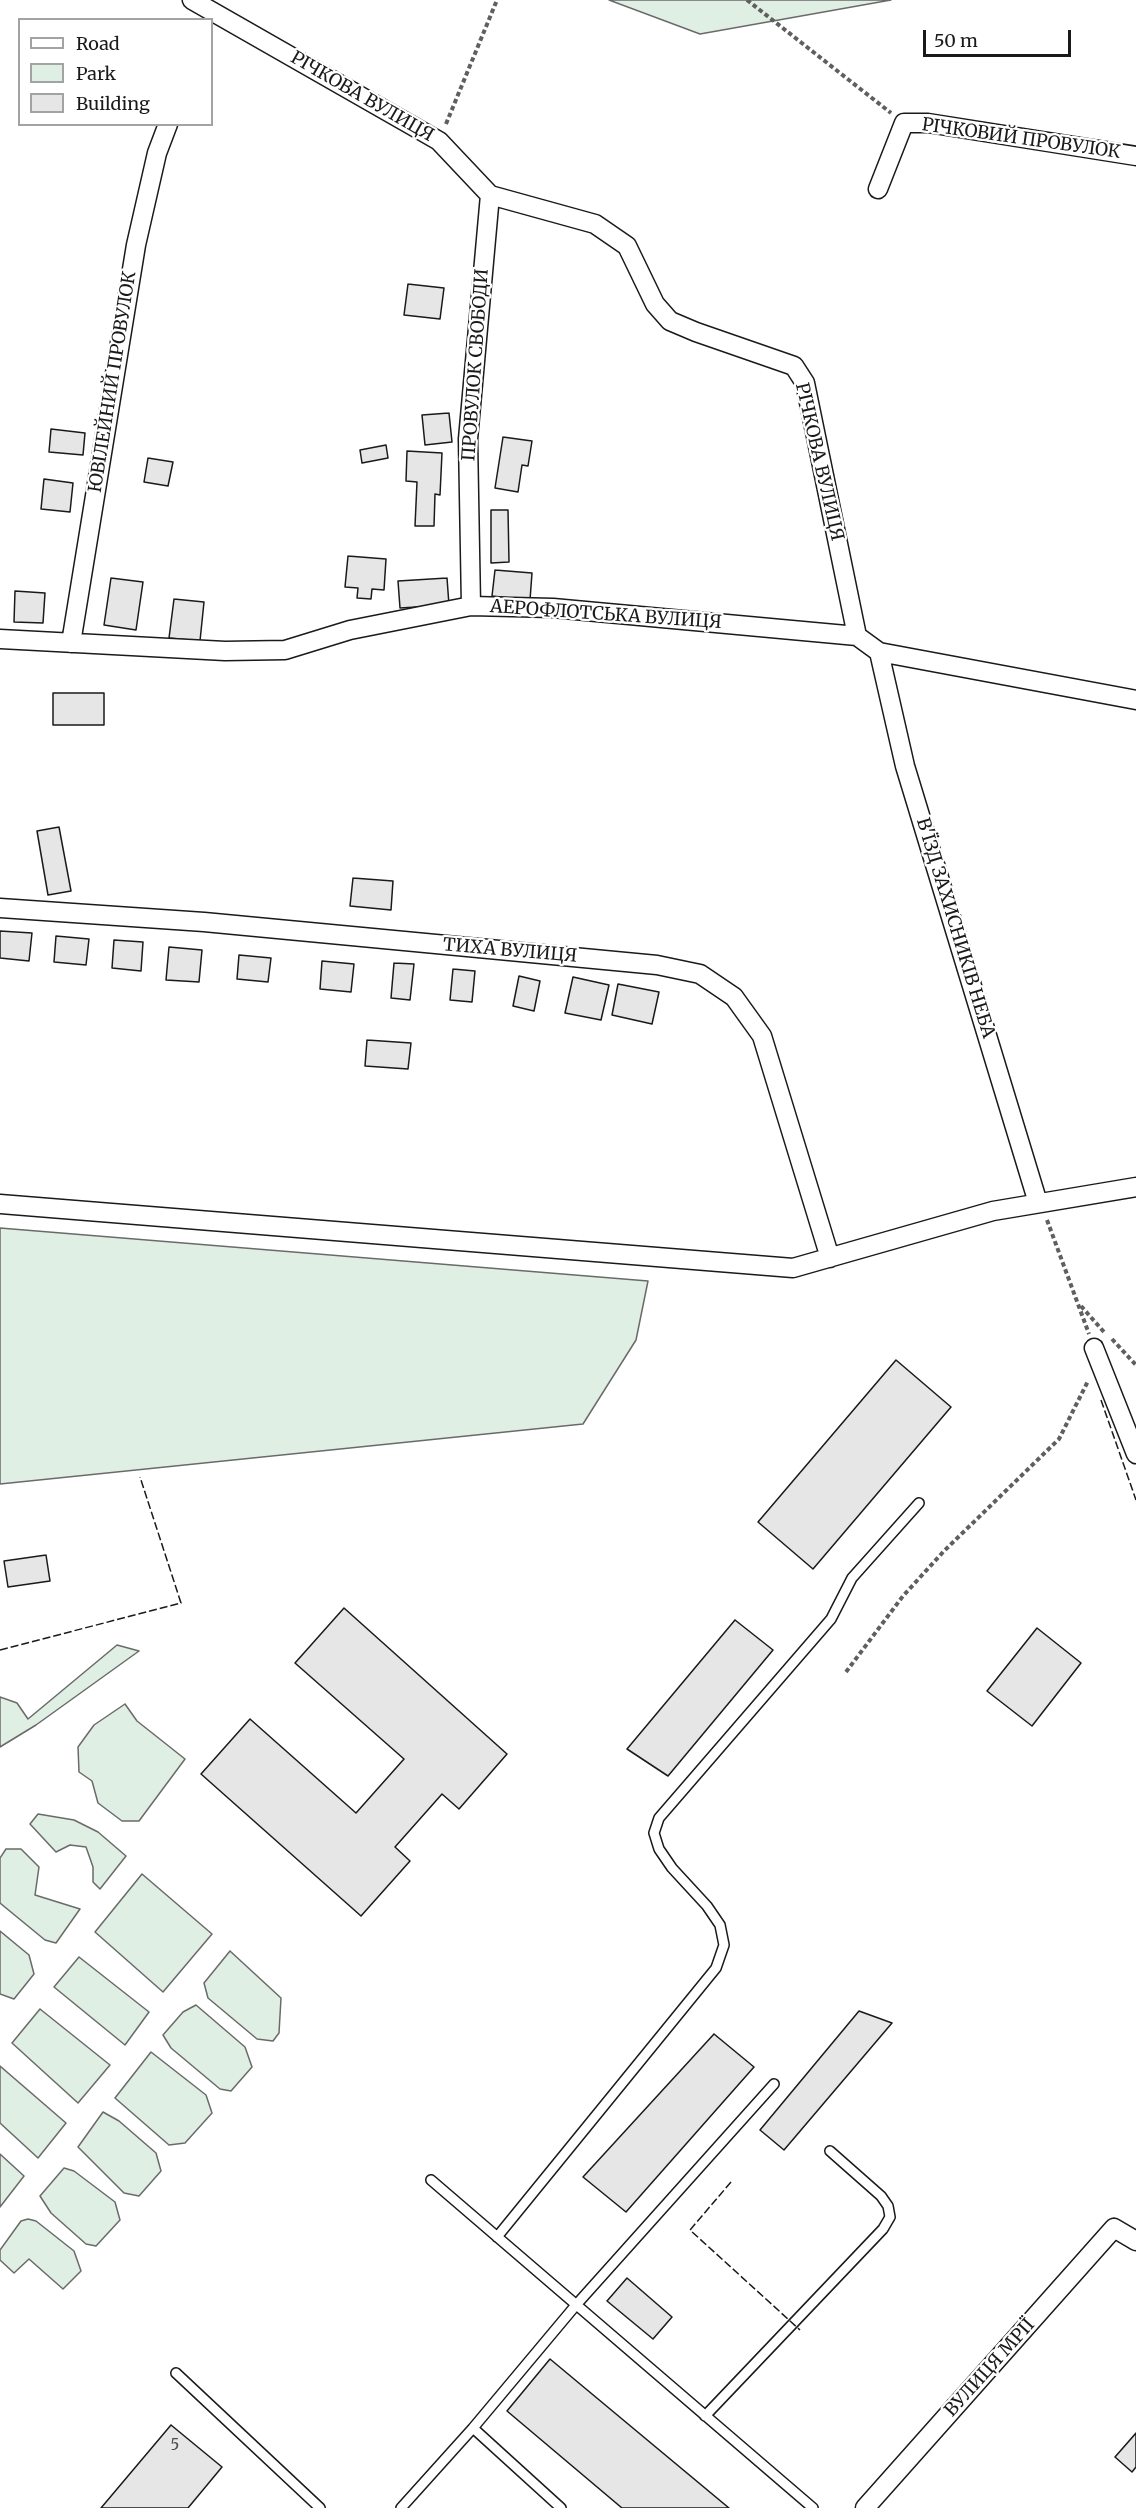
<!DOCTYPE html>
<html>
<head>
<meta charset="utf-8">
<style>
  body { margin:0 }
  #map { position:relative; width:1136px; height:2508px; overflow:hidden; background:#fff; font-family:Merriweather,serif }
  canvas { display:block }
  .legend { position:absolute; left:18px; top:18px; width:195px; height:108px; box-sizing:border-box; background:#fff; border:2px solid #a3a3a3; margin:0; padding:8px 10px; list-style:none; font-size:18px; color:#1a1a1a }
  .legend li { display:flex; align-items:center; gap:12px; height:30px }
  .legend b { width:30px; border:2px solid #a3a3a3 }
  .scale { position:absolute; left:923px; top:30px; width:148px; height:27px; box-sizing:border-box; border:3px solid #1a1a1a; border-top:0; padding-left:8px; font-size:18px; line-height:21px; white-space:nowrap; color:#1a1a1a; -webkit-text-stroke:4px #fff; paint-order:stroke }
</style>
</head>
<body>
<div id="map">
<canvas width="1136" height="2508"></canvas>
<ul class="legend">
<li><b style="height:8px;background:#fff"></b>Road</li>
<li><b style="height:16px;background:#e0efe3"></b>Park</li>
<li><b style="height:16px;background:#e6e6e6"></b>Building</li>
</ul>
<div class="scale">50 m</div>
</div>
<script>
const ctx = document.querySelector('canvas').getContext('2d');
ctx.lineJoin = 'round';
function paint(path, color) { ctx.fillStyle = color; ctx.fill(path, 'evenodd'); }
const toPath = rows => new Path2D(rows.map(r => 'M' + r).join(''));
function strokePath(path, color, width, dash) { ctx.strokeStyle = color; ctx.lineWidth = width; ctx.lineCap = dash ? 'butt' : 'round'; ctx.setLineDash(dash || []); ctx.stroke(path); }
function label(font, color, halo, rows, align = 'center') {
  ctx.font = font + ' Merriweather,serif'; ctx.lineWidth = 4.5; ctx.setLineDash([]); ctx.textBaseline = 'middle'; ctx.strokeStyle = halo; ctx.fillStyle = color; for (const [text, x, y, turn = 0] of rows) {
    ctx.save(); ctx.translate(x, y); ctx.rotate((+turn || 0) * Math.PI / 180); ctx.textAlign = isNaN(turn) ? turn : align; if (halo) ctx.strokeText(text, 0, 0); ctx.fillText(text, 0, 0); ctx.restore();
  }
}
const green = toPath([
  [609,0,891,0,700,34,609,0],
  [0,1228,648,1281,636,1340,583,1424,0,1484,0,1228],
  [117,1645,139,1651,36,1725,0,1747,0,1697,17,1703,28,1719,117,1645],
  [125,1704,137,1721,185,1759,139,1821,122,1821,98,1803,92,1781,79,1772,78,1747,94,1725,125,1704],
  [38,1814,74,1820,98,1832,126,1856,100,1889,93,1882,93,1867,86,1847,70,1845,56,1852,30,1824,38,1814],
  [6,1849,21,1849,39,1867,35,1895,80,1909,56,1943,45,1940,0,1903,0,1858,6,1849],
  [142,1874,212,1934,163,1992,95,1932,142,1874],
  [0,1931,29,1955,34,1974,14,1999,0,1994,0,1931],
  [230,1951,281,1998,279,2033,273,2041,257,2039,208,1998,204,1983,230,1951],
  [79,1957,149,2012,125,2045,54,1987,79,1957],
  [196,2005,245,2047,252,2067,231,2091,220,2089,171,2048,163,2035,183,2012,196,2005],
  [40,2009,110,2065,78,2103,12,2043,40,2009],
  [151,2052,206,2095,212,2113,185,2143,169,2145,115,2098,151,2052],
  [0,2066,66,2123,38,2158,0,2123,0,2066],
  [103,2112,119,2121,156,2153,161,2171,139,2196,124,2193,78,2147,103,2112],
  [0,2154,24,2176,0,2207,0,2154],
  [64,2168,74,2171,115,2202,120,2220,96,2246,86,2244,51,2213,40,2196,64,2168],
  [28,2219,36,2221,74,2251,81,2271,63,2289,29,2259,14,2273,0,2260,0,2250,21,2221,28,2219]
]);
paint(green, '#e0efe3');
strokePath(green, '#6a6a6a', 1.5);
const building = toPath([
  [408,284,444,288,440,319,404,315,408,284],
  [449,413,452,442,425,445,422,415,449,413],
  [51,429,85,433,83,455,49,452,51,429],
  [503,437,532,441,528,466,522,465,518,492,495,488,503,437],
  [386,445,388,458,362,463,360,450,386,445],
  [407,451,442,453,440,495,435,494,434,526,415,526,417,482,406,481,407,451],
  [148,458,173,462,168,486,144,482,148,458],
  [44,479,73,483,70,512,41,509,44,479],
  [491,510,508,510,509,562,491,563,491,510],
  [348,556,386,559,384,590,372,589,371,599,357,598,358,588,345,587,348,556],
  [495,570,532,573,530,600,492,596,495,570],
  [111,578,143,582,136,630,104,625,111,578],
  [447,578,449,605,400,608,398,581,447,578],
  [15,591,45,593,43,623,14,622,15,591],
  [174,599,204,602,200,641,169,638,174,599],
  [53,693,104,693,104,725,53,725,53,693],
  [59,827,71,891,48,895,37,831,59,827],
  [353,878,393,881,391,910,350,906,353,878],
  [0,931,32,933,29,961,0,958,0,931],
  [56,936,89,939,86,965,54,962,56,936],
  [114,940,143,942,141,971,112,968,114,940],
  [169,947,202,950,199,982,166,980,169,947],
  [239,955,271,958,268,982,237,979,239,955],
  [322,961,354,964,351,992,320,989,322,961],
  [394,963,414,964,410,1000,391,998,394,963],
  [453,969,475,971,472,1002,450,1000,453,969],
  [519,976,540,981,534,1011,513,1006,519,976],
  [573,977,609,985,601,1020,565,1013,573,977],
  [618,984,659,992,652,1024,612,1015,618,984],
  [367,1040,411,1043,408,1069,365,1066,367,1040],
  [896,1360,951,1407,813,1569,758,1522,896,1360],
  [46,1555,50,1581,8,1587,4,1561,46,1555],
  [344,1608,507,1754,459,1809,442,1794,395,1847,410,1861,361,1916,201,1774,250,1719,356,1813,404,1759,295,1663,344,1608],
  [735,1620,773,1650,668,1776,627,1749,735,1620],
  [1037,1628,1081,1663,1032,1726,987,1691,1037,1628],
  [859,2011,892,2023,784,2150,760,2130,859,2011],
  [714,2034,754,2067,626,2212,583,2177,714,2034],
  [627,2278,672,2317,653,2339,607,2301,627,2278],
  [550,2359,729,2508,622,2508,507,2411,550,2359],
  [171,2425,222,2467,188,2508,101,2508,171,2425],
  [1136,2433,1136,2467,1132,2472,1115,2457,1136,2433]
]);
paint(building, '#e6e6e6');
strokePath(building, '#1a1a1a', 1.5);
const lane = toPath([
  [431,2180,813,2508],
  [497,2237,716,1968,724,1945,720,1925,707,1906,672,1868,659,1849,654,1833,659,1818,831,1619,852,1578,919,1503],
  [176,2373,320,2508],
  [705,2416,883,2229,890,2217,888,2206,881,2196,830,2151],
  [473,2428,576,2305,774,2084],
  [401,2508,473,2428,561,2508]
]);
const street = toPath([
  [192,0,439,141,490,195,595,224,627,246,655,304,670,321,696,332,794,366,805,383,857,636],
  [878,189,904,123,928,123,1136,156],
  [471,606,468,439,490,195],
  [0,639,225,651,285,650,350,630,471,606,553,608,857,636,879,652,1136,700],
  [71,643,136,245,157,153,168,124],
  [879,652,905,766,1038,1203],
  [0,908,204,922,657,965,700,974,734,997,762,1036,830,1258],
  [0,1204,793,1268,993,1211,1136,1187],
  [1094,1348,1136,1454],
  [1114,2228,1136,2241],
  [865,2508,1114,2228]
]);
strokePath(lane, '#1a1a1a', 12);
strokePath(street, '#1a1a1a', 21);
strokePath(toPath([
  [747,0,891,113],
  [446,124,497,0],
  [1047,1220,1089,1334],
  [1081,1306,1104,1332],
  [1112,1339,1136,1365],
  [846,1672,903,1596,944,1551,1059,1439,1088,1381]
]), '#5f5f5f', 4, [4.5, 3]);
strokePath(lane, '#fff', 9);
strokePath(street, '#fff', 18);
strokePath(toPath([
  [1101,1400,1136,1500],
  [0,1650,181,1603,140,1477],
  [731,2182,690,2230,800,2330]
]), '#1a1a1a', 1.5, [8, 3]);
label('15px', '#4d4d4d', null, [
  ["5",175,2446]
]);
label('18px', '#1a1a1a', '#fff', [
  ["РІЧКОВА ВУЛИЦЯ",362,97,30],
  ["РІЧКОВИЙ ПРОВУЛОК",1021,139,8],
  ["ПРОВУЛОК СВОБОДИ",476,365,-86],
  ["ЮВІЛЕЙНИЙ ПРОВУЛОК",113,382,-81],
  ["РІЧКОВА ВУЛИЦЯ",819,462,77],
  ["АЕРОФЛОТСЬКА ВУЛИЦЯ",606,615,4],
  ["В'ЇЗД ЗАХИСНИКІВ НЕБА",955,928,73],
  ["ТИХА ВУЛИЦЯ",510,951,5],
  ["ВУЛИЦЯ МРІЇ",990,2368,-48]
]);
</script>
</body>
</html>
